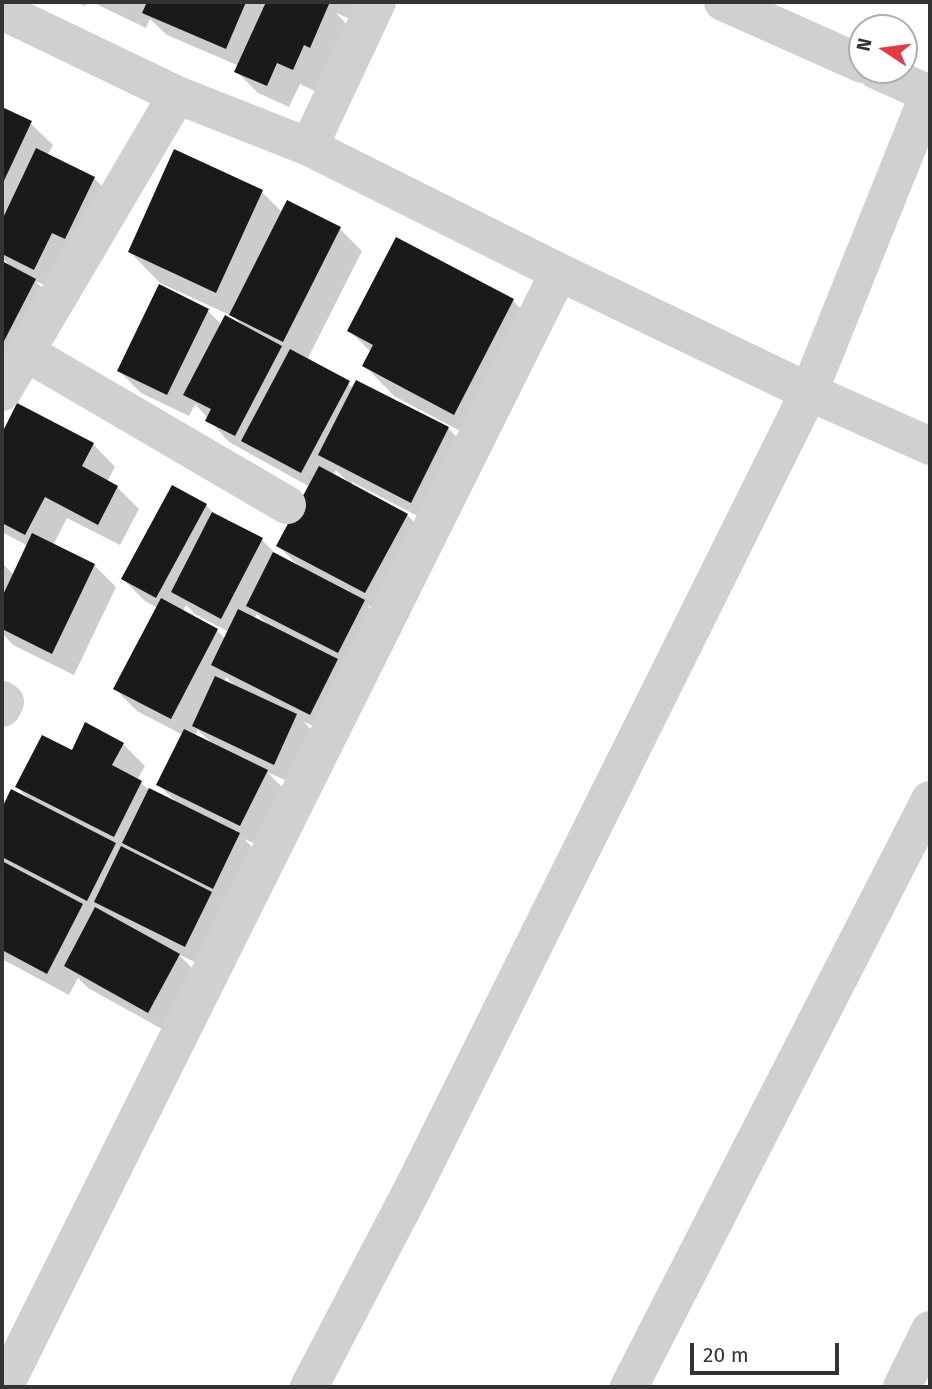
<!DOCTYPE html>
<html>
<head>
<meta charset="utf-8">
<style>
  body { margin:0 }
  #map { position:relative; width:932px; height:1389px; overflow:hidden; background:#fff; font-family:"Fira Sans",sans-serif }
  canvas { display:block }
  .frame { position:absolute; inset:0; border:4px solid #333; pointer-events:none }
  .north { position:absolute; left:848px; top:14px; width:70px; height:70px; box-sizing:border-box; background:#fff; border:2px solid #adadad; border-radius:50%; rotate:283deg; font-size:19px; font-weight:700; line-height:28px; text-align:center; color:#333 }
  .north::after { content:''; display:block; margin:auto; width:24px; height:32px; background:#e63946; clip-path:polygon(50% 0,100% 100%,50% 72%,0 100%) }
  .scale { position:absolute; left:690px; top:1343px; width:149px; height:32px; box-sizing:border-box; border:4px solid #333; border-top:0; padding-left:9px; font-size:21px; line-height:24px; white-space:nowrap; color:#333; -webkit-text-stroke:5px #fff; paint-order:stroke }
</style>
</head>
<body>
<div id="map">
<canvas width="932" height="1389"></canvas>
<div class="frame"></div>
<div class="north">N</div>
<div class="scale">20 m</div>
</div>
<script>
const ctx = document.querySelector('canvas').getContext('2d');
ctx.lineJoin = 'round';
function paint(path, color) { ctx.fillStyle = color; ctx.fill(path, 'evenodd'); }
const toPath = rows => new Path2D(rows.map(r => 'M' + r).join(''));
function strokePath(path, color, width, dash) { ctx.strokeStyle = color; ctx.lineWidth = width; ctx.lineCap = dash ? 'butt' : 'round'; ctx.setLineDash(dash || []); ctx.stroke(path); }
paint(toPath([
  [75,2,87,2,85,6],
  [92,2,378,2,367,26,336,13,350,28,332,69,326,66,315,91,300,84,289,107,258,93,236,71,239,66,167,35,150,19,146,28],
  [2,109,30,123,53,145,47,156,94,178,116,200,57,290,35,281,57,302,2,381,2,263,11,267,2,258],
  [175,152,262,192,283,213,340,229,362,251,307,360,354,388,448,428,470,451,433,524,352,482,351,485,407,515,429,537,387,614,367,605,386,623,360,674,341,665,359,683,332,736,303,721,318,737,296,785,267,772,289,794,263,847,244,839,261,856,236,910,222,903,233,915,207,968,178,954,201,977,171,1034,88,988,78,978,69,995,2,959,2,812,12,792,31,801,17,787,73,752,123,744,145,766,137,780,149,790,177,803,158,784,183,735,137,711,115,689,158,608,145,601,123,579,206,505,217,517,262,540,280,558,300,567,278,546,310,487,229,442,195,404,189,416,141,393,119,371,208,311,222,325,243,326,234,317,160,283,130,252],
  [336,470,348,482,333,475],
  [186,605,195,614,229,632,226,639,217,631,182,612],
  [257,614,268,625,254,619],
  [226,677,236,687,224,682],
  [198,730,213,744,195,736],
  [396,239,513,301,544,331,485,444,394,396,364,365,371,352,349,330],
  [18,406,93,444,115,467,107,482,117,487,139,509,120,545,67,518,53,545,94,565,116,587,74,675,13,645,2,633,2,563,14,575,28,546,2,532,2,436]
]), '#0003');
paint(toPath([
  [147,2,246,2,226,49,142,13],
  [266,2,329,4,310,48,304,45,293,70,277,63,267,86,234,72],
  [2,107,32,121,2,185],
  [36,148,95,177,65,239,52,233,34,270,2,254,2,220],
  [174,149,263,190,216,293,128,252],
  [287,200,341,227,283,342,229,315],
  [396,237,514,299,454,415,362,366,373,345,347,331],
  [2,261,36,279,2,345],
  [159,284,209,309,167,395,117,371],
  [225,315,282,346,235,436,205,421,211,409,183,395],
  [290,349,350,381,301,473,241,441],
  [356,380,449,427,411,503,318,455],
  [17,403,94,443,82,466,118,486,98,525,45,497,25,535,2,523,2,433],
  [319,466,408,514,365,593,276,546],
  [172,485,207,504,156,598,121,579],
  [212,512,263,538,221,619,171,592],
  [32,533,95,564,52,654,2,629,2,597],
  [273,552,365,600,338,653,246,606],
  [161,598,218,629,171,719,113,689],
  [238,609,338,659,310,715,211,665],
  [215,676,297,714,274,765,192,726],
  [85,722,124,743,112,765,142,781,114,837,15,787,42,735,72,750],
  [184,729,268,770,240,826,156,785],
  [149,788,240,833,213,889,122,843],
  [11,789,116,843,87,901,2,857,2,808],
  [121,846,212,892,185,947,94,902],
  [2,861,83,904,47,974,2,950],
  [95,907,180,954,148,1013,64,966]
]), '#1a1a1a');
strokePath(toPath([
  [723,2,862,64],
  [2,11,177,95,309,147,559,272,809,392,930,446],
  [876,70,929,94],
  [309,147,377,2],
  [27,353,287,505],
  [2,392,177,95],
  [2,700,5,702,2,708],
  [4,1387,559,272],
  [309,1387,413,1188,809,392,930,91],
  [629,1387,930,800],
  [902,1387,930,1330]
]), '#d0d0d0', 38);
</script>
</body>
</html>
